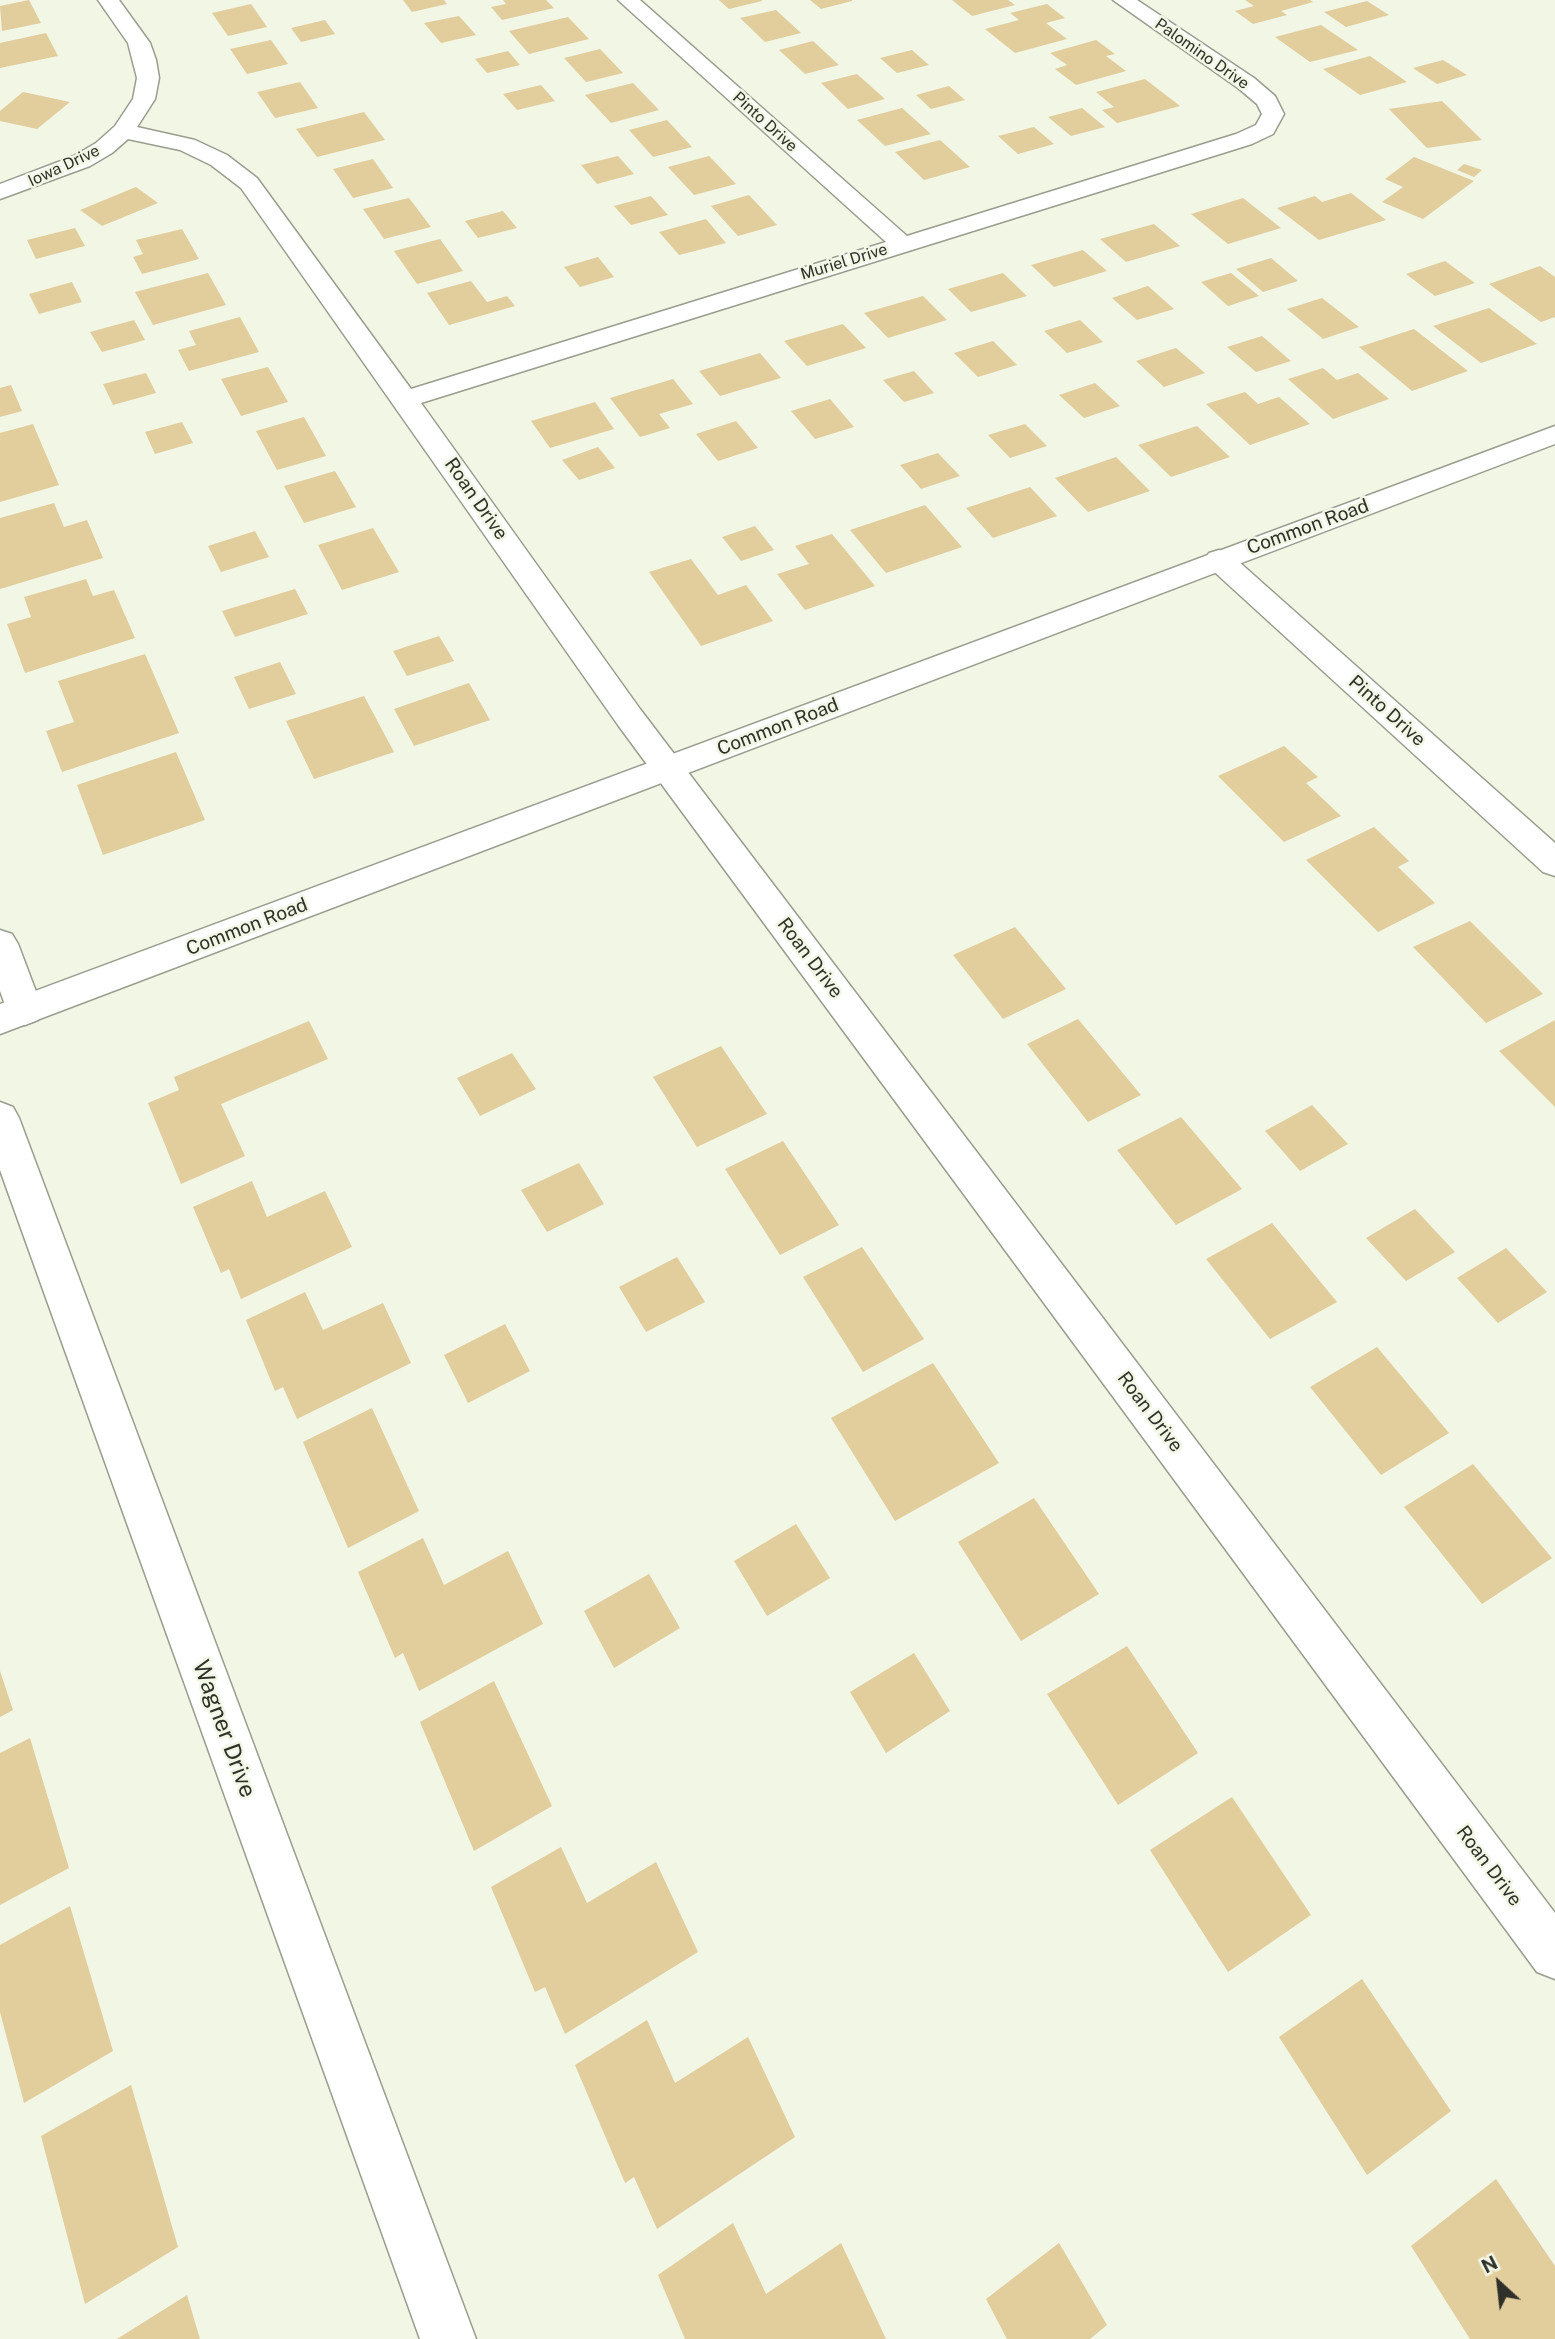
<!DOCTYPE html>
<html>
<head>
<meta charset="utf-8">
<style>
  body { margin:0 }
  #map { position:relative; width:1555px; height:2339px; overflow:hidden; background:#f1f6e5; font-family:"Public Sans",sans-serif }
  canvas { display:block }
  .north { position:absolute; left:1464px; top:2248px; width:70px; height:70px; -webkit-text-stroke:5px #f1f6e5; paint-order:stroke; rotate:333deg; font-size:19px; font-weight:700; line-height:28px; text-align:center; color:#2e3029 }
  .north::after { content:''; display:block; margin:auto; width:24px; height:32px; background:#2e3029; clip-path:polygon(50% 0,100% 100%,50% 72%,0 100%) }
</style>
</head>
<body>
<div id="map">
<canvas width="1555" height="2339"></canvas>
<div class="north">N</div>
</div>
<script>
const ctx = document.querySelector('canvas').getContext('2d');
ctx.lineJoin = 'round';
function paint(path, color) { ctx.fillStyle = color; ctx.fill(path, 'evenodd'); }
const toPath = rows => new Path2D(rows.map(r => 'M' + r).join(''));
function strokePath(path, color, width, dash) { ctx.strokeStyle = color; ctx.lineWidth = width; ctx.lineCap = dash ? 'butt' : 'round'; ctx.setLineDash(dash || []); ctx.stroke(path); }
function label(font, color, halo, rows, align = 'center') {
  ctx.font = font + ' "Public Sans",sans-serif'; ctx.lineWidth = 5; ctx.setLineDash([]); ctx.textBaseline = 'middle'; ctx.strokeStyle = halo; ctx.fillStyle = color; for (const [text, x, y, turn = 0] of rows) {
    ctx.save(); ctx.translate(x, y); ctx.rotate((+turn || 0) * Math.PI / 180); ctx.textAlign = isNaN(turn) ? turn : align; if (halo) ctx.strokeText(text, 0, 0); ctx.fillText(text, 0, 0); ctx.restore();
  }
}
paint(toPath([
  [29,0,41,23,2,31,0,6],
  [403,0,444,0,447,4,412,12],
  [503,0,546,0,554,8,502,20,491,7,506,4],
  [719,0,762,0,762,1,729,9],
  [810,0,852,0,852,1,821,9],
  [952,0,1008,0,1015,5,972,16],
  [1245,0,1310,0,1313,2,1281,11,1287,15,1253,24,1235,11,1254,6],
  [1367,1,1389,15,1346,27,1324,12],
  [251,4,267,27,228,36,212,13],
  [1047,4,1065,18,1046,23,1067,39,1015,53,985,29,1019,20,1010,13],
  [776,10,801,33,765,42,740,18],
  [459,16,476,35,441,43,424,23],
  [568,17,589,39,529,54,509,31],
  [325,20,335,34,301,42,291,28],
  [1321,25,1358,50,1310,62,1275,37],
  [46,33,58,56,0,68,0,43],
  [271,40,288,64,247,74,230,49],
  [1096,40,1115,54,1106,56,1126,71,1076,85,1055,69,1067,65,1050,53],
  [813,41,839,65,805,74,779,50],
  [600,49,623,73,586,82,564,58],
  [912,50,929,65,897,73,880,58],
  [508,51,520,65,487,73,475,59],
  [1370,56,1407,82,1360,95,1323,69],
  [1443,60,1467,75,1437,84,1413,68],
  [857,74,885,99,848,109,821,83],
  [1145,79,1180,106,1117,123,1102,110,1114,107,1096,92],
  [300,82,318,108,275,118,257,92],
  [633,83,659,110,611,123,585,95],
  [541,85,555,101,517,110,503,94],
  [949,86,965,100,931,109,916,95],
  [23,92,70,102,37,129,0,121,0,111],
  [1442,101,1482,140,1427,148,1389,109],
  [902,108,931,134,885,146,857,120],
  [1082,108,1105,127,1071,136,1048,117],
  [364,112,385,140,317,157,296,129],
  [667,120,692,147,653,157,629,130],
  [1034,127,1054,144,1018,154,998,136],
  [940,140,970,167,924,180,895,152],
  [618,156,634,174,597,184,581,165],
  [709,156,736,184,694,195,668,167],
  [1414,157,1474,181,1423,219,1382,202,1403,187,1385,179],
  [373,159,393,188,353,198,333,169],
  [1464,164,1482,170,1474,177,1457,170],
  [136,187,158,203,102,226,80,210],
  [1351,193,1386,220,1319,240,1277,208,1315,196,1322,202],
  [749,195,777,225,738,236,711,206],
  [651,196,668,215,631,225,614,206],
  [409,198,431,227,384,239,363,209],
  [1243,198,1281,228,1228,244,1191,214],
  [503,211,517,228,478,238,465,221],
  [706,219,726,243,679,255,659,232],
  [1154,224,1180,246,1126,262,1100,239],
  [75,228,85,246,36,259,27,240],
  [182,229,199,259,142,274,133,257,143,254,136,240],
  [440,239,463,271,417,284,394,251],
  [1083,250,1107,271,1054,287,1031,265],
  [598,257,614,277,580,287,564,267],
  [1271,258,1298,281,1263,292,1236,269],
  [1445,261,1475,283,1435,296,1406,274],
  [1540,266,1555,277,1555,317,1541,322,1489,284],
  [208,273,226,305,153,325,135,292],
  [1003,273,1027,296,971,312,948,289],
  [1231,273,1259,296,1228,306,1201,282],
  [471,281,487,302,507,296,515,306,449,325,427,293],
  [72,282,82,302,39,314,29,294],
  [1148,286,1174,309,1137,320,1112,298],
  [923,296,947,320,888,338,864,313],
  [1322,298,1359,327,1323,339,1287,309],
  [1489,308,1537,344,1481,363,1433,326],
  [240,317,259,352,189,371,178,350,196,345,189,331],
  [134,320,145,340,102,352,90,332],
  [1080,320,1103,342,1067,353,1044,331],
  [843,324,866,348,807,366,784,341],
  [1414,329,1468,371,1412,391,1359,347],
  [1262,336,1291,361,1256,372,1227,347],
  [993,341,1017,365,978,377,954,353],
  [1176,348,1205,373,1164,387,1136,361],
  [760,353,781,378,720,396,699,371],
  [268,367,288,402,241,416,221,379],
  [1323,368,1337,380,1358,373,1389,399,1333,419,1288,379],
  [914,371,934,393,904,402,883,380],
  [146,373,156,393,113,405,103,384],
  [673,379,693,404,659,414,670,428,640,437,610,398],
  [1095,383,1120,406,1084,418,1059,395],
  [11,385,22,411,0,417,0,388],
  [1245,392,1258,404,1279,397,1310,424,1250,445,1206,404],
  [830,399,854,427,815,439,791,411],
  [595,402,614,429,550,448,531,421],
  [304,417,326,456,277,470,256,431],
  [736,421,758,448,718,461,696,434],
  [182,422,193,443,155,454,145,432],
  [33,424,59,485,0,502,0,433],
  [1025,424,1047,446,1010,458,988,435],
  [1197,426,1230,457,1171,477,1138,445],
  [598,447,615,468,579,480,562,460],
  [938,453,960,476,921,489,900,465],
  [1116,457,1150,491,1088,512,1055,478],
  [335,471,356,507,304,523,284,486],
  [1030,487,1057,516,993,538,966,508],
  [54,503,64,527,87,520,103,558,0,589,0,518],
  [925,505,962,547,886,573,850,530],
  [755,526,774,550,741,561,722,537],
  [373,528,399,572,342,590,318,545],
  [255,531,269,557,221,572,208,546],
  [832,534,875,586,805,610,777,574,809,564,795,546],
  [691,559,718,595,746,585,773,621,701,646,649,572],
  [86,579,93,596,114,590,135,638,25,673,7,624,31,617,24,597],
  [295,589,308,614,235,637,222,611],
  [439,636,454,661,407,676,393,651],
  [145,654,179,733,62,772,46,731,74,722,58,681],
  [280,662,296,694,249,709,234,677],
  [469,683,490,720,414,746,394,709],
  [364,696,394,752,314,779,286,721],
  [1284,746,1318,777,1306,783,1341,816,1284,842,1218,776],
  [176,752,205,820,103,855,77,785],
  [1374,827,1409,861,1398,867,1435,903,1378,932,1306,860],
  [1470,921,1543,994,1486,1023,1413,947],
  [1015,927,1066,989,1003,1019,953,955],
  [1078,1019,1141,1095,1088,1122,1027,1044],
  [1555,1020,1555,1107,1499,1051],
  [309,1021,328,1059,221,1104,245,1156,181,1184,148,1103,179,1090,174,1077],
  [721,1046,767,1114,697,1147,653,1077],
  [512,1053,536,1089,480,1116,457,1078],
  [1312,1105,1348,1144,1300,1171,1265,1131],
  [1181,1117,1242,1189,1176,1225,1117,1150],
  [783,1141,839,1225,780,1255,725,1169],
  [579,1163,604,1204,547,1232,521,1190],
  [252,1181,267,1217,325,1191,352,1247,241,1299,229,1269,221,1273,193,1207],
  [1415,1209,1455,1252,1406,1281,1366,1238],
  [1272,1223,1337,1302,1270,1339,1206,1259],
  [862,1247,924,1339,863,1372,803,1277],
  [1506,1248,1547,1292,1498,1323,1457,1278],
  [677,1257,705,1302,646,1332,619,1287],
  [305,1292,323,1330,383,1303,411,1363,297,1419,283,1387,275,1391,246,1320],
  [505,1324,530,1371,468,1403,444,1355],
  [1377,1347,1449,1433,1381,1475,1310,1387],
  [933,1363,999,1463,895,1521,831,1418],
  [372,1408,419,1511,348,1548,303,1442],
  [1473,1464,1552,1558,1482,1604,1404,1507],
  [1034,1498,1099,1594,1021,1641,958,1542],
  [796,1524,830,1578,767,1616,734,1561],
  [423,1538,444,1585,508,1551,543,1624,419,1691,403,1653,395,1658,358,1572],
  [649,1574,680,1628,614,1668,584,1611],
  [1127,1646,1198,1753,1118,1805,1047,1694],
  [914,1653,950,1711,886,1753,850,1692],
  [0,1671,13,1710,0,1717],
  [494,1681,552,1806,474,1851,420,1722],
  [30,1738,69,1868,0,1905,0,1753],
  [1232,1797,1311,1915,1228,1972,1150,1850],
  [561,1847,587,1903,656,1862,698,1952,565,2034,545,1987,535,1992,491,1887],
  [70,1906,113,2051,24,2103,0,2012,0,1945],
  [1362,1979,1451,2111,1367,2175,1279,2037],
  [647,2020,675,2083,748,2037,795,2137,657,2229,634,2177,625,2183,575,2065],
  [131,2085,178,2247,85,2304,41,2136],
  [1496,2179,1555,2266,1555,2339,1470,2339,1411,2246],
  [733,2223,766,2294,841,2243,886,2339,685,2339,658,2275],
  [1059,2243,1107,2325,1090,2339,1007,2339,986,2299],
  [187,2295,200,2339,117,2339]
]), '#e2cd9d');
const minor = toPath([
  [98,0,119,0,150,43,156,60,159,78,155,99,137,127,195,140,227,155,257,178,411,389,886,242,618,0,640,0,907,236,1236,134,1256,125,1262,114,1257,104,1238,88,1113,0,1137,0,1254,78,1275,96,1284,114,1273,134,1252,144,421,403,640,709,1555,1913,1555,1979,1537,1972,618,725,241,188,211,165,180,150,128,139,112,153,90,166,0,199,0,184,74,156,96,143,115,126,133,99,137,78,128,43,98,0],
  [1219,550,1229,553,1555,843,1555,876,1543,872,1209,567,1204,560,1209,553,1219,550],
  [0,930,12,934,18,944,43,1010,38,1020,25,1025,12,1020,7,1010,0,991,0,930],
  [0,1102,13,1107,19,1118,476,2339,420,2339,0,1170,0,1102]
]);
const tertiary = toPath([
  [1555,426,1555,444,0,1034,0,1004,1555,426]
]);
strokePath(minor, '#999d8e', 3);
strokePath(tertiary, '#999d8e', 3);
paint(minor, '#fff');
paint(tertiary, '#fff');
label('16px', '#2e3029', '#f1f6e5', [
  ["Palomino Drive",1202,54,35],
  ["Pinto Drive",765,122,42],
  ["Iowa Drive",64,166,-25],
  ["Muriel Drive",844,262,-17]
]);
label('19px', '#2e3029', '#f1f6e5', [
  ["Roan Drive",476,499,55],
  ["Common Road",1308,527,-20],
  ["Pinto Drive",1387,711,42],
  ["Common Road",778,727,-21],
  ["Common Road",247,927,-21],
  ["Roan Drive",810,958,53],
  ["Roan Drive",1150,1412,53],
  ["Roan Drive",1489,1866,53]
]);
label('23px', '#2e3029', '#f1f6e5', [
  ["Wagner Drive",224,1729,70]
]);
</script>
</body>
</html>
